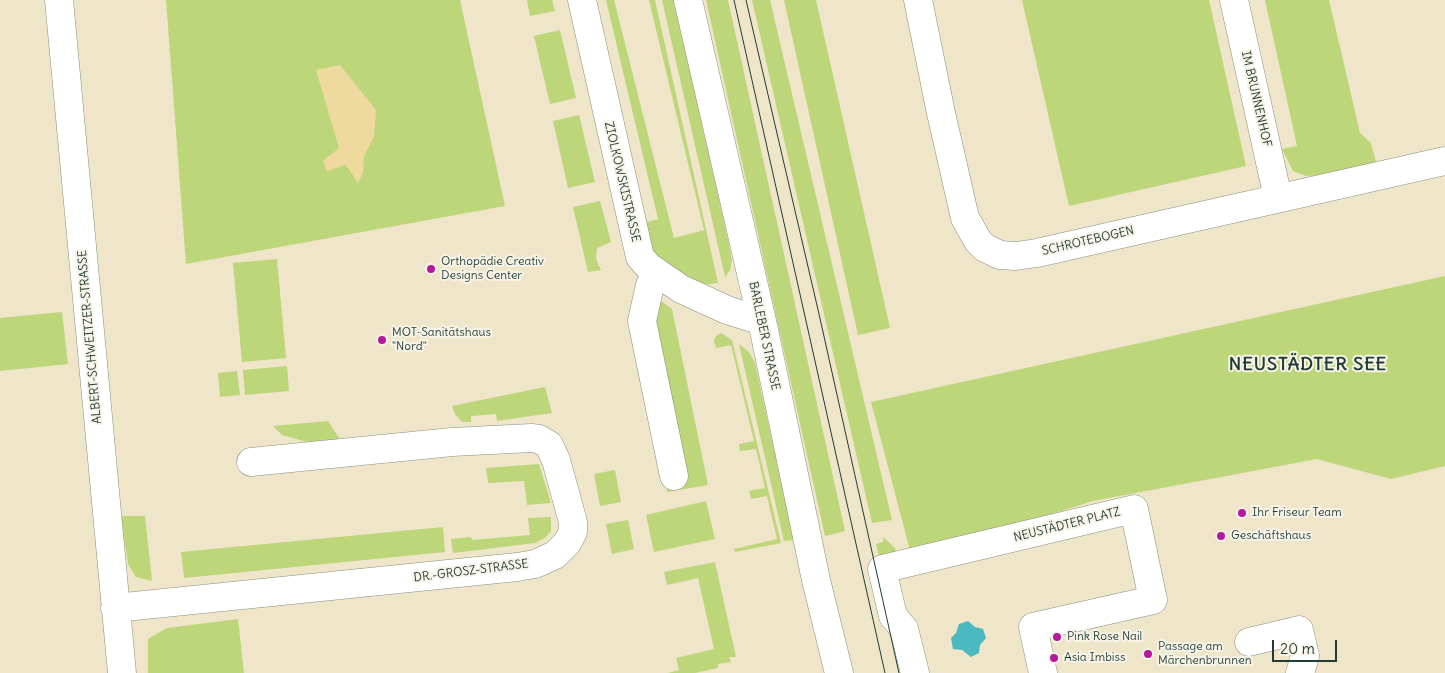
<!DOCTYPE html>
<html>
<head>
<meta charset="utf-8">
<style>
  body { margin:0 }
  #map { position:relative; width:1445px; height:673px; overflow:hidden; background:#efe5c9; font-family:Delius,sans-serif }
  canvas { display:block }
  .scale { position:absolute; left:1272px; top:640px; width:65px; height:22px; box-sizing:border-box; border:2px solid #1f3d34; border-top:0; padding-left:6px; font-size:15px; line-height:18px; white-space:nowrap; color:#1f3d34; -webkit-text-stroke:4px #f7f3e8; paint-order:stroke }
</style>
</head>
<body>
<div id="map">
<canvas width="1445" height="673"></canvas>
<div class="scale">20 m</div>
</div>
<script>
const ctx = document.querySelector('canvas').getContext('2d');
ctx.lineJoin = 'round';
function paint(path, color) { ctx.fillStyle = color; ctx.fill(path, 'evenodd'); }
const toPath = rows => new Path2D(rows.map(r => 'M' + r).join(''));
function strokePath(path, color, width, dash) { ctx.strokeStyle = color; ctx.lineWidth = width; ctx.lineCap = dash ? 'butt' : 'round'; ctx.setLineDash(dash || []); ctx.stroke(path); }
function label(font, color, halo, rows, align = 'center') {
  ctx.font = font + ' Delius,sans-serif'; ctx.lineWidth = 4; ctx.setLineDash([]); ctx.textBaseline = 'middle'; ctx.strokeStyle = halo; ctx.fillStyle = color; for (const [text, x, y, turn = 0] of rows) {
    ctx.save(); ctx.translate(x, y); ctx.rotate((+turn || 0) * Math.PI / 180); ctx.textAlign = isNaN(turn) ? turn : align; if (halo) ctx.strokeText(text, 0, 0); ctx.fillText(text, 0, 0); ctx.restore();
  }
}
paint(toPath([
  [166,0,460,0,505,206,186,264],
  [527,0,552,0,555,11,530,16],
  [606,0,614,0,674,238,704,230,649,0,655,0,718,283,701,285,688,280,656,258,650,247,644,223,658,219],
  [662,0,674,0,729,244,732,260,730,270,725,277],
  [706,0,728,0,845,531,825,536],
  [752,0,770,0,892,520,872,523],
  [784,0,816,0,890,328,858,335],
  [1022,0,1209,0,1246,166,1069,206],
  [1265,0,1329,0,1360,133,1371,143,1376,162,1323,175,1306,176,1293,171,1282,149,1297,146],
  [560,30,576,98,550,104,534,36],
  [579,115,595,182,568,188,553,121],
  [600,201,611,242,597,248,596,259,601,270,588,272,573,207],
  [277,259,286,358,242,362,233,263],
  [1445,276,1445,466,1391,479,1317,459,1093,501,912,558,871,402],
  [656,297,672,309,708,485,667,492,650,321],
  [62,312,68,364,0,371,0,318],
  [721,333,732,340,781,543,735,552,734,549,777,539,767,496,751,499,749,491,765,488,756,449,740,451,739,444,754,441,731,345,716,348,714,341,716,336],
  [739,344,749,352,755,363,794,540,784,541],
  [287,366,289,391,245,395,243,370],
  [237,371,240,395,220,397,218,373],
  [545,387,552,413,497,421,496,414,471,416,471,422,462,422,455,414,452,406],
  [328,421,341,441,314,444,282,435,273,426],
  [539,464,551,503,527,505,524,481,488,483,486,468],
  [615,470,621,502,600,506,594,474],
  [706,501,715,539,654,552,646,515],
  [121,516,145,516,152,581,136,577,128,564],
  [551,517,551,531,545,538,535,543,453,553,451,539,471,537,472,540,530,535,528,518],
  [628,520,634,549,612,554,606,524],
  [443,527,445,552,184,578,181,552],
  [883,537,895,548,899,565,882,569,876,544,883,542],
  [715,562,736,657,729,657,731,662,718,664,718,668,695,673,668,673,679,670,676,658,714,649,698,578,667,585,664,572],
  [238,619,244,673,148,673,148,639,167,628]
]), '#bdd67a');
paint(toPath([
  [340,65,376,110,374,137,364,156,363,173,358,183,346,165,327,171,323,161,339,148,316,70]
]), '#eeda9e');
paint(toPath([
  [968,621,975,627,983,629,986,638,980,645,979,653,971,657,962,650,953,649,951,638,956,633,959,624]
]), '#4abac0');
const minor = toPath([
  [59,0,122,673],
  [582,0,640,257,649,267,681,289,727,310,762,321],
  [688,0,762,321,816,580,839,673],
  [918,0,941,113,965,218,978,241,985,248,1000,255,1016,256,1037,253,1445,161],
  [1234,0,1278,198],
  [650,285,642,321,674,476],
  [115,608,517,567,535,564,555,555,567,543,573,532,573,522,556,460,549,445,539,439,531,438,452,442,251,462],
  [1249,642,1299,630,1305,656,1300,673],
  [915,673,904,629,893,616,882,569,1134,509,1153,600,1033,627,1043,673]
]);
strokePath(minor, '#87917e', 29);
strokePath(minor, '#fff', 28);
strokePath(toPath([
  [734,0,885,673],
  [746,0,819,314,899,673]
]), '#1f3d34', 1);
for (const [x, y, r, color] of [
  [431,269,5,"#b5179e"],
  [382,340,5,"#b5179e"],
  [1242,513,5,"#b5179e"],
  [1221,536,5,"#b5179e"],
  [1057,637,5,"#b5179e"],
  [1148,654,5,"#b5179e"],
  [1054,658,5,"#b5179e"]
]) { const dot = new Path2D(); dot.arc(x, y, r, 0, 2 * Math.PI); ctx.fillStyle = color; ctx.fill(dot); strokePath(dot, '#f7f3e8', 2); }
label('12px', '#1f3d34', '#f7f3e8', [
  ["IM BRUNNENHOF",1256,99,77],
  ["ZIOLKOWSKISTRASSE",622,182,77],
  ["SCHROTEBOGEN",1088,241,-13],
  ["BARLEBER STRASSE",764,336,78],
  ["ALBERT-SCHWEITZER-STRASSE",90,337,-95],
  ["NEUSTÄDTER PLATZ",1067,525,-14],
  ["DR.-GROSZ-STRASSE",471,571,-7]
]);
label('12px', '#1f3d34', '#f7f3e8', [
  ["Orthopädie Creativ",441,262],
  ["Designs Center",441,276],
  ["MOT-Sanitätshaus",392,333],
  ["\"Nord\"",392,347],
  ["Ihr Friseur Team",1252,513],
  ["Geschäftshaus",1231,536],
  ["Pink Rose Nail",1067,637],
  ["Passage am",1158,647],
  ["Märchenbrunnen",1158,661],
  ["Asia Imbiss",1064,658]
], 'left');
ctx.letterSpacing = '1px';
label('bold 18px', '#1f3d34', '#f7f3e8', [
  ["NEUSTÄDTER SEE",1308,365]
]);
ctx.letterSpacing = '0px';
</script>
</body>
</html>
